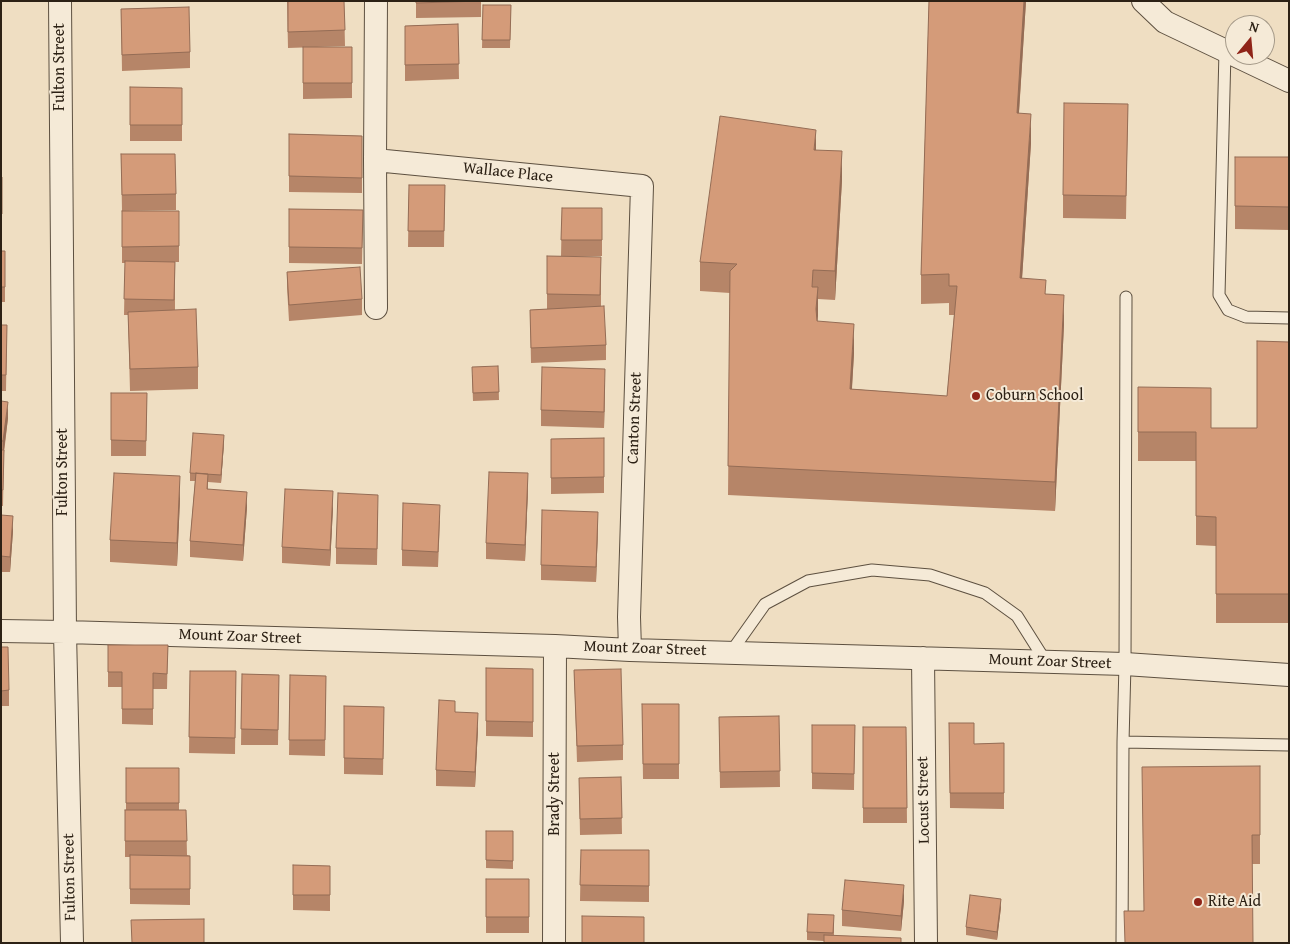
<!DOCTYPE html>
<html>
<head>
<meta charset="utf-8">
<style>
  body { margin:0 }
  #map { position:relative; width:1290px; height:944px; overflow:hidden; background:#efdec2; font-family:"Gentium Book Plus",serif }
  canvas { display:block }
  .frame { position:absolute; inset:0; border:2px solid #2c2115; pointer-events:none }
  .north { position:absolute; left:1225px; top:15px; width:50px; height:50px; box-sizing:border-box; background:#f5ead7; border:1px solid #a59a89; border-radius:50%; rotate:17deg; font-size:14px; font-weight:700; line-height:20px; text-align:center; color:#2c2115 }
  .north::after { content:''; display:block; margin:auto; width:18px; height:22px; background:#8f2418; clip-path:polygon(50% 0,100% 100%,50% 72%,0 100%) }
</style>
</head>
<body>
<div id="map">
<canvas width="1290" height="944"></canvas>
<div class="frame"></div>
<div class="north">N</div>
</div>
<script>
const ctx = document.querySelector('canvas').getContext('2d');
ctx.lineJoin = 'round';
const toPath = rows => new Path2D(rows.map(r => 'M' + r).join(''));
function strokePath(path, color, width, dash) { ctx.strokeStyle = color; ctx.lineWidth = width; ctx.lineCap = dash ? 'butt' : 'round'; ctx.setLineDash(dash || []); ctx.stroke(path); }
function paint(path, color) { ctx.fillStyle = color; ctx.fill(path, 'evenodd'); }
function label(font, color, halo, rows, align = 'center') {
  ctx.font = font + ' "Gentium Book Plus",serif'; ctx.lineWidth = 4; ctx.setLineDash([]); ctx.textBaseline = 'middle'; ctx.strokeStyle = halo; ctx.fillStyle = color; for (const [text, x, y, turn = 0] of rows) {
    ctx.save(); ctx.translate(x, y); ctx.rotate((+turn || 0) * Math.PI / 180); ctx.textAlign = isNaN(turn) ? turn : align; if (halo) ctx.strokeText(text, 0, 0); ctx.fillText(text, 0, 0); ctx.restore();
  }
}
const service = toPath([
  [1225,51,1219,295,1228,310,1246,317,1289,318],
  [1126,297,1125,664,1123,742,1289,745],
  [731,652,765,604,808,581,872,570,930,575,985,593,1017,616,1046,662],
  [1122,943,1123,742]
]);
const minor = toPath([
  [60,1,65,632,72,943],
  [376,1,375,160,376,308],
  [1143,1,1165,22,1289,81],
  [375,160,642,186,629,617,630,650],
  [1,631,65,632,555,646,630,650,1125,664,1289,675],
  [923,658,926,943],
  [554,943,555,646]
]);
strokePath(service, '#5d5040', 13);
strokePath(minor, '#5d5040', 24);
strokePath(service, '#f5ead7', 11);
strokePath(minor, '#f5ead7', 22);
paint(toPath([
  [287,1,344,1,345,46,288,48],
  [416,1,481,1,481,17,416,18],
  [929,1,1026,1,1019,113,1031,143,1022,279,1046,294,1064,324,1055,511,728,495,730,293,700,291,700,262,816,150,842,180,835,300,818,299,817,321,854,353,852,389,947,396,954,315,949,315,949,303,921,304,921,275],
  [483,5,511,5,510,48,482,48],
  [121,9,190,52,190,68,122,71],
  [458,24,459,79,405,81,405,26],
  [303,47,352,47,352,98,303,99],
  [130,87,182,88,182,141,130,141],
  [1128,104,1126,219,1063,218,1063,195],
  [289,134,362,136,362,193,289,192],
  [121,154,176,194,176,210,122,211],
  [1235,157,1289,157,1289,230,1235,229],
  [1,177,2,177,2,230,1,230],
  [409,185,445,185,444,247,408,247],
  [562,208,602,208,602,256,561,256],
  [289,209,363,210,362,264,289,263],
  [122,211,179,211,179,262,167,262,175,262,175,310,198,367,198,389,130,391,128,315,124,315,125,263,122,263],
  [1,251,5,251,5,302,1,302],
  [547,256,601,257,601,307,606,345,606,360,531,363,530,310,547,309],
  [287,272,362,299,362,315,289,321,287,287],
  [1,325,7,325,6,391,1,391],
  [1289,342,1289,623,1216,623,1216,546,1196,545,1196,461,1138,461,1138,387,1211,428,1257,428],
  [498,366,499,400,473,401,472,375],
  [605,385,604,428,541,426,541,410],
  [111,393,147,393,146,456,111,456],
  [1,401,8,418,4,453,3,506,1,506],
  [604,438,604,493,551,494,551,439],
  [224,443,221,483,208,482,208,489,247,507,243,561,190,557,190,541,195,481,190,481,190,473],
  [528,489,525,561,486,559,486,543],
  [180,499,177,566,110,562,110,540],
  [333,507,330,566,282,563,282,547],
  [378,510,377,565,336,564,336,548],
  [1,515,13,531,10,572,1,572],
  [440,520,438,567,402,566,402,550],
  [598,527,596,582,541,580,541,565],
  [108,645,168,645,167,689,153,689,153,725,122,724,122,687,108,687],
  [1,647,9,690,9,706,1,706],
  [486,668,533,669,533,737,486,736],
  [574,670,623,745,623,760,577,762],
  [190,671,236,671,235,754,189,753],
  [242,674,279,675,278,745,241,745],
  [290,675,326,676,325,756,289,755],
  [642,704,679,704,679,779,643,779],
  [344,706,384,707,383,775,344,774],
  [455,712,478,728,475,787,436,786,436,770],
  [779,716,780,787,720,788,719,717],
  [949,723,974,744,1004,743,1004,809,950,808],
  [812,725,855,725,854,790,812,789],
  [863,727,906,727,907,823,863,823],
  [1260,766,1260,864,1252,864,1143,911],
  [126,768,179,768,179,810,186,810,187,855,190,856,190,905,130,904,130,857,125,857,125,810,126,810],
  [621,777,622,834,580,835,579,778],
  [486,831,513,831,513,869,486,868],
  [581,850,649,850,649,902,580,901],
  [293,865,330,866,330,911,293,910],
  [486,879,529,879,529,933,486,933],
  [904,901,901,931,842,926,842,910],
  [1001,907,997,940,966,935,966,927],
  [834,923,834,935,824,941,807,940,807,932]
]), '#b68568');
paint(toPath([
  [1024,1,1026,1,1017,142,1017,113],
  [1031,114,1031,143,1020,308,1020,278],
  [816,130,816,159,814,150],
  [842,151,842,180,835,300,835,271],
  [818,287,818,316,816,339,816,309],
  [1064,295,1064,324,1055,511,1055,482],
  [854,324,854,353,850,418,850,389],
  [605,369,605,385,604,428,604,412],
  [8,402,8,418,3,457,3,441],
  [224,435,224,443,221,483,221,475],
  [528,473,528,489,525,561,525,545],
  [180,476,180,499,177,566,177,543],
  [333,491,333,507,330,566,330,550],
  [247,492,247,507,243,561,243,545],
  [598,512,598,527,596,582,596,567],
  [13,516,13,531,10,572,10,557],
  [478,713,478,728,475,787,475,772],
  [904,885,904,901,901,931,901,916],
  [1001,899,1001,907,997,940,997,932]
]), '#946c55');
const building = toPath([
  [288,1,344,1,345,30,288,32,288,1],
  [416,1,481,1,416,3,416,1],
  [929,1,1024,1,1017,113,1031,114,1020,278,1046,280,1045,294,1064,295,1055,482,728,466,730,271,737,264,700,262,720,116,816,130,814,150,842,151,835,271,813,270,812,287,818,287,816,309,817,321,854,324,850,389,947,396,957,286,949,286,949,274,921,275,929,1],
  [483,5,511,5,510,40,482,40,483,5],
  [189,7,190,52,122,55,121,9,189,7],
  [458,24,459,64,405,65,405,26,458,24],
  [303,47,352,47,352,83,303,83,303,47],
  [130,87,182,88,182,125,130,125,130,87],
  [1064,103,1128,104,1126,196,1063,195,1064,103],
  [289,134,362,136,362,178,289,176,289,134],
  [121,154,175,154,176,194,122,195,121,154],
  [1235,157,1289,157,1289,207,1235,206,1235,157],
  [1,177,2,177,2,214,1,214,1,177],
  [409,185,445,185,444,231,408,231,409,185],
  [562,208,602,208,602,240,561,240,562,208],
  [289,209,363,210,362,248,289,247,289,209],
  [122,211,179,211,179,246,122,247,122,211],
  [1,251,5,251,5,287,1,287,1,251],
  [547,256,601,257,600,295,547,294,547,256],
  [125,261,175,262,174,300,124,299,125,261],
  [360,267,362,299,289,305,287,272,360,267],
  [604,306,606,345,531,348,530,310,604,306],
  [196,309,198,367,130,369,128,312,196,309],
  [1,325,7,325,6,375,1,375,1,325],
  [1257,341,1289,342,1289,594,1216,594,1216,517,1196,516,1196,432,1138,432,1138,387,1211,388,1211,428,1257,428,1257,341],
  [498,366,499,392,473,393,472,367,498,366],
  [542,367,605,369,604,412,541,410,542,367],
  [111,393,147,393,146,441,111,440,111,393],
  [1,401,8,402,3,441,1,441,1,401],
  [193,433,224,435,221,475,190,473,193,433],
  [604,438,604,477,551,478,551,439,604,438],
  [1,450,4,450,3,490,1,490,1,450],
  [489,472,528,473,525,545,486,543,489,472],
  [114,473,180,476,177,543,110,540,114,473],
  [196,473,208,474,207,489,247,492,243,545,190,541,196,473],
  [285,489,333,491,330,550,282,547,285,489],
  [338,493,378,495,377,549,336,548,338,493],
  [403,503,440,505,438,552,402,550,403,503],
  [542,510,598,512,596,567,541,565,542,510],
  [1,515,13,516,10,557,1,556,1,515],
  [108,645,168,645,167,674,153,673,153,709,122,709,122,672,108,672,108,645],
  [1,647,8,647,9,690,1,691,1,647],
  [486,668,533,669,533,722,486,721,486,668],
  [621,669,623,745,577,746,574,670,621,669],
  [190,671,236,671,235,738,189,737,190,671],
  [242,674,279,675,278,730,241,729,242,674],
  [290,675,326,676,325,740,289,740,290,675],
  [439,700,455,701,455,712,478,713,475,772,436,770,439,700],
  [642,704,679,704,679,764,643,764,642,704],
  [344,706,384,707,383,759,344,758,344,706],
  [779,716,780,771,720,772,719,717,779,716],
  [949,723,974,723,974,744,1004,743,1004,793,950,793,949,723],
  [812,725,855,725,854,774,812,773,812,725],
  [863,727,906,727,907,808,863,808,863,727],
  [1260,766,1260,835,1252,835,1253,943,1125,943,1124,911,1144,911,1142,767,1260,766],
  [126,768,179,768,179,803,126,803,126,768],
  [621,777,622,818,580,819,579,778,621,777],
  [125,810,186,810,187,841,125,841,125,810],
  [486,831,513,831,513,861,486,860,486,831],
  [581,850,649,850,649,886,580,885,581,850],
  [130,855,190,856,190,889,130,889,130,855],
  [293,865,330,866,330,895,293,895,293,865],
  [486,879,529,879,529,917,486,917,486,879],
  [845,880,904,885,901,916,842,910,845,880],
  [970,895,1001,899,997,932,966,927,970,895],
  [808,914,834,915,833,933,807,932,808,914],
  [582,916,644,917,644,943,582,943,582,916],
  [204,919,204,943,132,943,131,920,204,919],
  [824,935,901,938,901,943,824,943,824,935]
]);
paint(building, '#d49b79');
strokePath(building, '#946c55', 1);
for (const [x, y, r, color] of [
  [976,396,5,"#8f2418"],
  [1198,902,5,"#8f2418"]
]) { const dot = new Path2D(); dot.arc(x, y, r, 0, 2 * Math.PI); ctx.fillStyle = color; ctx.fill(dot); strokePath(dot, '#f5ead7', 2); }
label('16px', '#2c2115', '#f5ead7', [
  ["Fulton Street",60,67,-90],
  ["Wallace Place",508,173,6],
  ["Canton Street",635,418,-88],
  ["Fulton Street",63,472,-90],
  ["Mount Zoar Street",240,637,2],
  ["Mount Zoar Street",645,649,2],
  ["Mount Zoar Street",1050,662,2],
  ["Brady Street",555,794,-90],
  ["Locust Street",924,800,-91],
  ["Fulton Street",70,877,-91]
]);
label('16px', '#2c2115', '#f5ead7', [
  ["Coburn School",986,396],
  ["Rite Aid",1208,902]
], 'left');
</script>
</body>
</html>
